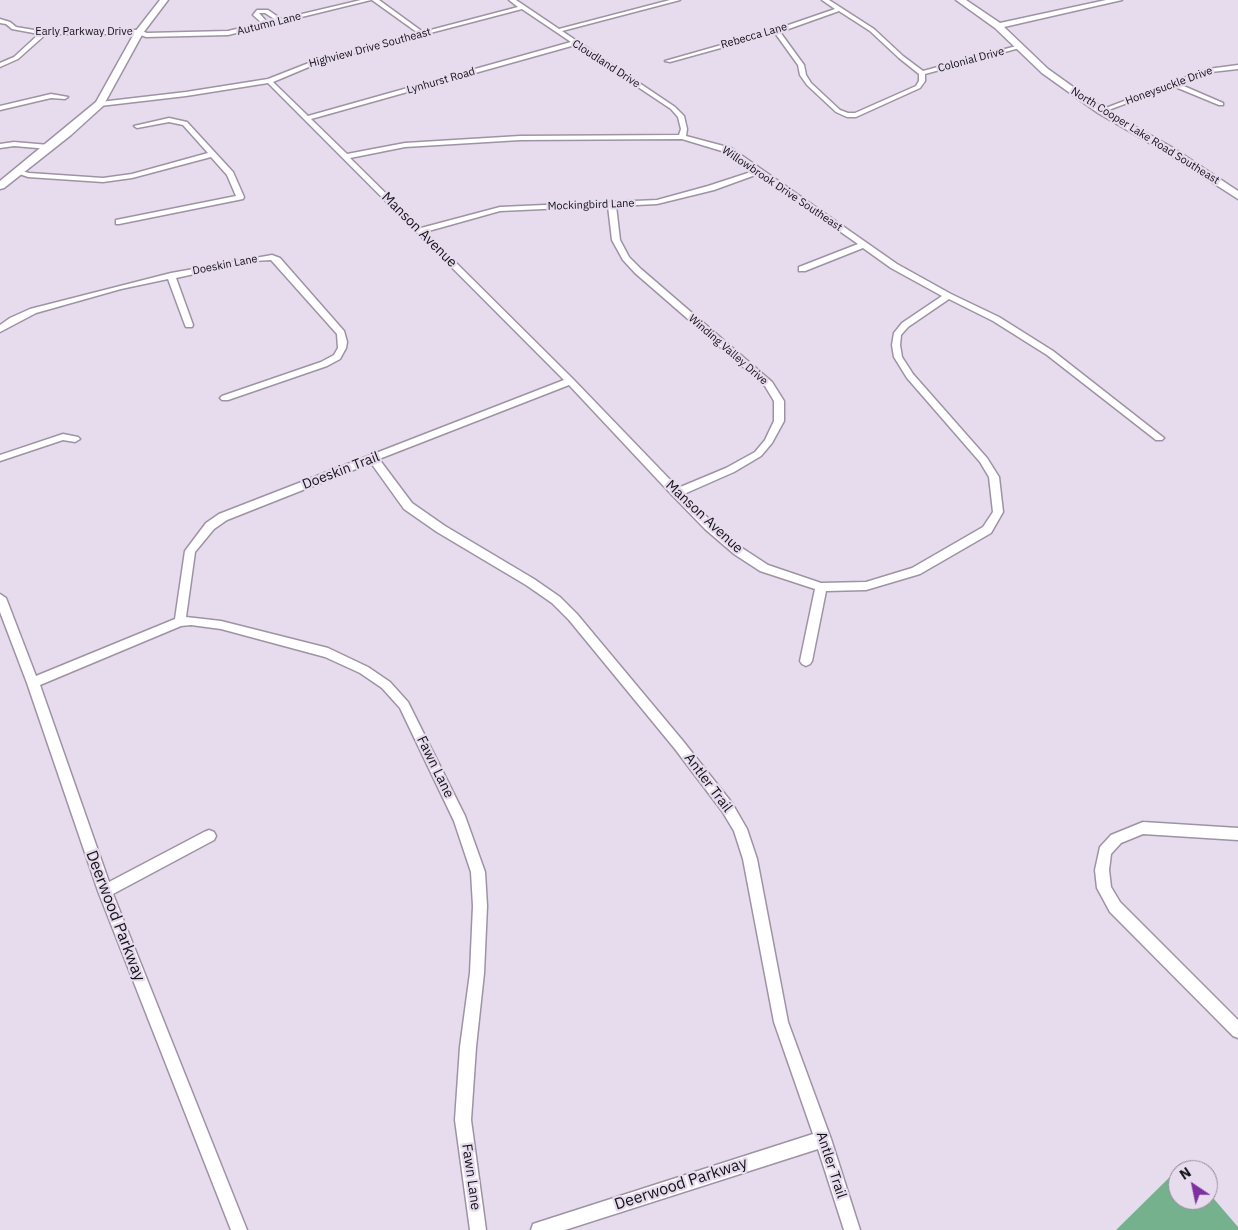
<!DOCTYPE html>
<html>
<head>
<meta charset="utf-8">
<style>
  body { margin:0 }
  #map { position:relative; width:1238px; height:1230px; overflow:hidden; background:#e7dcee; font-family:"IBM Plex Sans",sans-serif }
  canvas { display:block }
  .north { position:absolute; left:1168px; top:1160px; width:50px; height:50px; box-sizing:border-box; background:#e7dcee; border:1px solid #928a98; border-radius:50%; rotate:326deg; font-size:14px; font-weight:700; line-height:20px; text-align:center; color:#131016 }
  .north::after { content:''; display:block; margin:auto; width:18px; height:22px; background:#7e2fa0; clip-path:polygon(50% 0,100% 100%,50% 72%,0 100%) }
</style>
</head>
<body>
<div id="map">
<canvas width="1238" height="1230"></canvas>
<div class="north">N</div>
</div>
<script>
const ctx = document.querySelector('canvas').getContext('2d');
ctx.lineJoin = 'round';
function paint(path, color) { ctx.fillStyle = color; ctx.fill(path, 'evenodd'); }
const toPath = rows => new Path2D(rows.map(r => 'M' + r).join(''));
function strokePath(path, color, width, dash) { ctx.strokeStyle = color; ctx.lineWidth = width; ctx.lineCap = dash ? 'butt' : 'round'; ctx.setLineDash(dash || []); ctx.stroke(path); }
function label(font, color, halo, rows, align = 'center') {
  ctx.font = font + ' "IBM Plex Sans",sans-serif'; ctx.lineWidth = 4.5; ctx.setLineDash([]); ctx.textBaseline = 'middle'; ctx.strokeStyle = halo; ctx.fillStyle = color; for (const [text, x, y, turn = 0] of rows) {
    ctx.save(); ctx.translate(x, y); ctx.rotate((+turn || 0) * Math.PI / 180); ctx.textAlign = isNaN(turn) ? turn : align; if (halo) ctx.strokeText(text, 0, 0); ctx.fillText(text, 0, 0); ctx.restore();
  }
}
paint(toPath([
  [1183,1164,1188,1170,1178,1170,1178,1200,1208,1200,1208,1192,1238,1227,1238,1230,1116,1230]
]), '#75b18d');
const street = toPath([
  [361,0,371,0,228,35,146,37,138,34,46,34,18,59,0,67,0,63,14,57,39,34,12,29,6,24,0,23,0,19,10,22,16,27,34,30,139,30,147,33,228,31,262,23,253,15,257,10,268,10,281,19,361,0],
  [259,13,265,13,276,20,267,22,259,13],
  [372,0,379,0,423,32,518,7,509,0,516,0,559,29,670,0,680,0,562,31,675,107,684,116,687,129,686,136,731,148,897,264,951,294,999,317,1053,351,1164,438,1162,440,1156,440,1047,355,993,321,949,299,908,327,901,335,900,345,902,357,913,374,987,458,999,477,1003,512,991,533,920,574,866,590,826,591,812,661,810,664,806,666,802,664,800,661,815,589,760,571,734,554,705,529,672,495,569,385,379,459,412,503,445,526,534,579,560,597,577,614,683,741,732,803,747,829,757,859,788,1022,831,1139,860,1230,844,1230,818,1149,565,1230,531,1230,533,1224,539,1222,813,1134,774,1022,743,859,734,831,722,811,675,749,569,620,552,603,526,585,437,532,404,509,371,463,227,520,214,529,195,552,186,617,221,621,328,648,368,667,390,682,408,702,465,816,485,872,487,906,484,973,476,1047,471,1120,486,1230,470,1230,455,1120,460,1047,470,973,473,906,471,872,454,821,400,708,382,688,360,673,325,657,221,629,191,625,181,626,40,685,109,882,204,832,209,830,214,832,216,836,214,840,113,894,247,1230,231,1230,98,891,27,683,0,612,0,594,6,598,36,676,175,619,185,551,206,523,219,514,564,380,268,83,186,96,100,106,97,104,100,102,186,92,268,79,319,59,418,33,372,0],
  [522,9,571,42,308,116,273,82,323,61,522,9],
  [575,45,671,109,678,117,681,129,679,135,520,136,405,143,347,154,311,119,575,45],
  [682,139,725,152,754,171,708,186,657,200,500,207,421,228,350,158,405,147,520,140,682,139],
  [758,174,858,244,799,267,799,271,805,271,863,248,891,268,942,296,902,323,894,333,892,345,894,357,907,378,980,462,989,477,993,512,983,527,912,568,866,582,821,583,768,565,742,548,713,523,684,494,734,472,761,456,772,443,784,421,784,401,772,382,641,269,629,257,620,240,616,206,657,204,714,190,758,174],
  [608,206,612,240,623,260,635,273,765,386,774,401,774,421,765,440,755,452,726,468,678,488,573,379,425,232,500,211,608,206],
  [822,0,829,0,874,29,903,56,923,71,1020,45,1023,47,925,74,925,81,920,88,856,117,847,117,836,112,807,85,800,75,798,65,775,33,670,62,665,61,774,30,835,9,822,0],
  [839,11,870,31,899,58,919,74,919,81,916,86,855,113,848,113,840,110,811,83,806,75,804,65,780,32,839,11],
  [1238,65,1238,69,1211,72,1179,84,1223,103,1223,105,1219,105,1173,86,1103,112,1098,111,1208,69,1238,65],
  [51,94,68,97,65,99,51,98,0,110,0,106,51,94],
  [169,118,187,122,233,172,244,197,243,199,119,224,116,224,116,220,236,196,227,175,211,157,132,178,103,182,28,177,14,172,18,170,29,173,103,178,132,174,208,153,183,125,169,122,137,128,134,126,169,118],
  [14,142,49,145,53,147,49,149,14,146,0,148,0,144,14,142],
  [272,255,280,258,344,331,347,342,346,348,340,359,327,366,228,400,222,400,220,398,222,396,321,362,334,355,338,348,337,334,271,260,253,261,176,278,193,325,192,327,186,327,185,325,168,279,121,289,36,313,0,332,0,325,10,318,30,309,171,273,272,255],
  [63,434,78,437,80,439,75,442,63,440,0,461,0,455,63,434],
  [1143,822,1238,828,1238,840,1143,834,1121,843,1111,854,1109,870,1111,887,1120,902,1238,1020,1238,1038,1233,1036,1110,912,1097,888,1095,870,1100,847,1111,835,1143,822]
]);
const secondary = toPath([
  [160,0,168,0,143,33,103,106,71,135,4,188,0,189,0,181,96,102,135,32,160,0],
  [956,0,966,0,1000,23,1106,0,1122,0,1004,27,1048,69,1104,109,1173,148,1238,191,1238,199,1165,152,1098,113,1042,73,995,28,956,0]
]);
strokePath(street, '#9e93a4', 3);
strokePath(secondary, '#9e93a4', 3);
paint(street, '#fff');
paint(secondary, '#fff');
label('11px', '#131016', '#e7dcee', [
  ["Autumn Lane",269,24,-14],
  ["Early Parkway Drive",84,32],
  ["Rebecca Lane",754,36,-16],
  ["Highview Drive Southeast",370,48,-15],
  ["Colonial Drive",971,60,-15],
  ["Cloudland Drive",606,64,33],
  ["Lynhurst Road",441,81,-16],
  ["Honeysuckle Drive",1169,86,-20],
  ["North Cooper Lake Road Southeast",1145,136,32],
  ["Willowbrook Drive Southeast",782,189,34],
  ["Mockingbird Lane",591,205,-2],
  ["Doeskin Lane",225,265,-11],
  ["Winding Valley Drive",728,350,41]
]);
label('14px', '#131016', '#e7dcee', [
  ["Manson Avenue",419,230,45],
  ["Doeskin Trail",341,471,-21],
  ["Manson Avenue",704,517,43],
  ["Fawn Lane",435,767,64],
  ["Antler Trail",708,783,53],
  ["Antler Trail",831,1165,72],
  ["Fawn Lane",471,1177,82]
]);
label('16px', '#131016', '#e7dcee', [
  ["Deerwood Parkway",115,916,69],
  ["Deerwood Parkway",681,1184,-18]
]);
</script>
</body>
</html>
